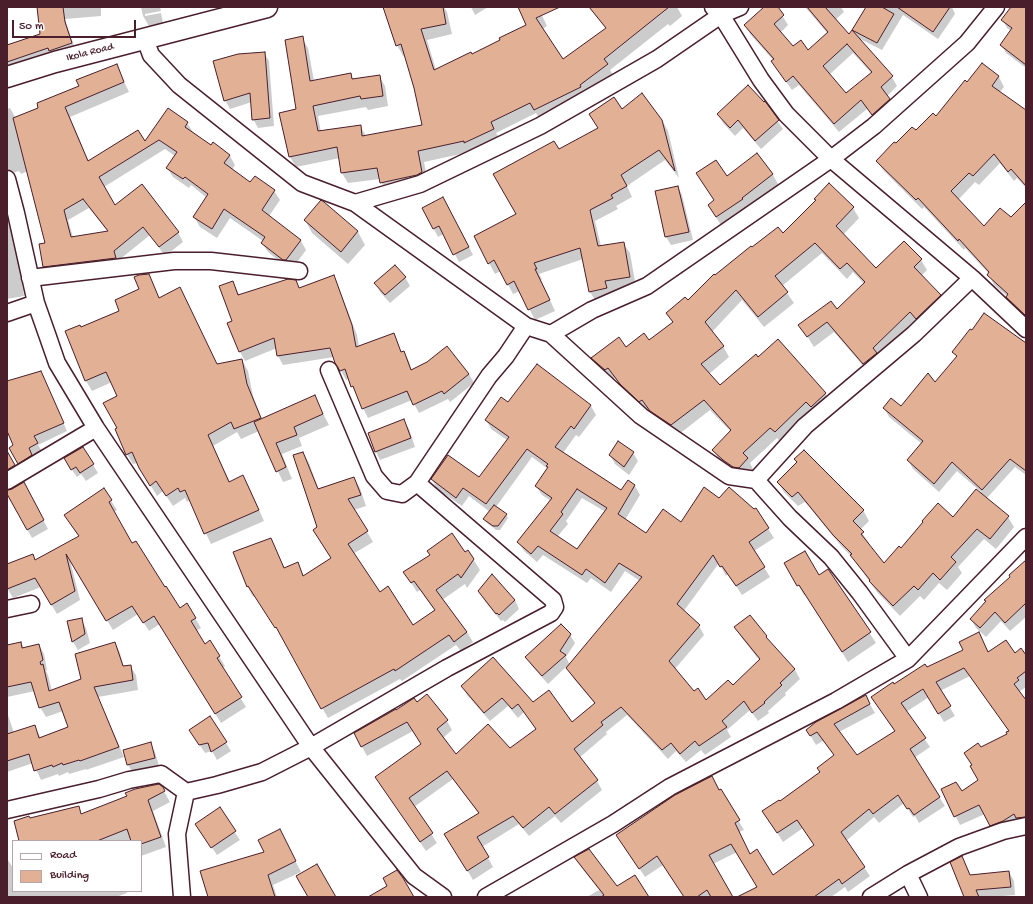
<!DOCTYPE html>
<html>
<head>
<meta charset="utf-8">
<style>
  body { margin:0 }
  #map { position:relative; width:1033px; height:904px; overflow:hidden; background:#fff; font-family:"Gochi Hand",sans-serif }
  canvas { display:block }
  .frame { position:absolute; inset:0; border:8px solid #4a1f2b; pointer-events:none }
  .legend { position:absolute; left:12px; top:840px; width:130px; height:52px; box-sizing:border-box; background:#fff; border:1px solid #b7a5aa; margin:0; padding:5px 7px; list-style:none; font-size:12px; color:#4a1f2b }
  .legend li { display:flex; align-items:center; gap:8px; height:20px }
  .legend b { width:20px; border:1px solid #b7a5aa }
  .scale { position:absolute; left:12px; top:20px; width:124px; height:18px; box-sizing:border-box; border:2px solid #4a1f2b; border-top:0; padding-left:5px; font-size:12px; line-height:14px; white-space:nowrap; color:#4a1f2b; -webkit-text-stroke:3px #fff; paint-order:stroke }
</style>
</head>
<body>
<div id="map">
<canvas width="1033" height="904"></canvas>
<div class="frame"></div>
<ul class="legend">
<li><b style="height:5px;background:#fff"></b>Road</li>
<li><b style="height:11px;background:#e2b095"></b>Building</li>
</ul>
<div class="scale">50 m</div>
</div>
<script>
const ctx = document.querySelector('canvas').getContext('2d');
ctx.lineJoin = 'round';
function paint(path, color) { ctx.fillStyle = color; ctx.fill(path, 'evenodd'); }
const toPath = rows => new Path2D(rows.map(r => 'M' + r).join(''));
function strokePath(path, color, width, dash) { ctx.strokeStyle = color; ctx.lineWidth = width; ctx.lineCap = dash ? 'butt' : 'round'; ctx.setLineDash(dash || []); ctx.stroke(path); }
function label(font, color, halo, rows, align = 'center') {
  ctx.font = font + ' "Gochi Hand",sans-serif'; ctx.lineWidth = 3.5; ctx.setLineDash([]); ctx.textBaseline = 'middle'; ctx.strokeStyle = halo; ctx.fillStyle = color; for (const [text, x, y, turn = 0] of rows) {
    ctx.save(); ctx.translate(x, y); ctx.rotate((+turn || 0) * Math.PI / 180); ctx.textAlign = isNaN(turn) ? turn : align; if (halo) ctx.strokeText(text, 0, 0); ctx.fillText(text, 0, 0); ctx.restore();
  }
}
paint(toPath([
  [38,7,101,7,101,16,65,19,77,54,7,76,7,42,9,45,41,35],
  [141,7,160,7,161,11,145,14,145,16,161,13,163,23,149,26,143,16],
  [389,7,444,7,447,12,452,34,427,40,436,70,471,55,502,41,527,25,519,7,538,7,547,26,542,29,563,61,606,29,589,7,677,7,682,16,670,26,668,24,610,70,613,75,540,120,536,113,496,133,500,139,470,152,424,162,428,183,387,193,380,179,348,183,342,173,340,158,296,167,290,157,298,110,302,38,308,48,314,81,350,75,354,80,379,76,385,86,388,106,368,110,366,107,318,116,321,132,360,126,366,136,423,125,415,88,405,55,403,56,397,45],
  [471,7,488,7,475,15],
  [765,7,777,7,788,25,780,33,792,47,808,52,828,34,805,7,841,7,844,12,835,20,850,35,867,7,952,7,955,14,938,39,903,15,882,50,858,38,892,77,897,86,887,96,895,108,878,123,867,109,839,132,799,85,792,90,778,70,773,60,750,34,745,25],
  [853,53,872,74,846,95,829,75],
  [1012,7,1026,7,1026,68,1006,53,1001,45,1011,31,1007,28,1003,20],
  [264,53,269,61,274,126,258,128,253,119,252,102,230,109,225,100],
  [982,64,999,77,1004,87,999,93,1026,112,1026,188,1017,178,1014,181,1000,163,979,185,975,182,958,200,984,228,1011,219,1026,204,1026,320,1013,307,1008,297,994,285,989,274,965,248,964,250,924,207,922,209,883,170,877,161,896,145,936,118,968,84],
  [116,65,129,92,70,117,89,162,144,143,187,123,193,132,211,147,213,144,230,156,235,165,232,170,251,184,274,191,280,200,269,216,301,241,306,250,292,269,289,269,268,252,262,243,263,241,230,218,217,238,200,227,194,217,207,198,191,185,189,188,173,177,167,168,175,156,165,149,104,187,115,206,178,232,183,242,165,256,150,235,119,260,50,276,44,267,47,244,28,171,21,174,19,171,7,175,7,109,10,108,15,117,40,108,80,87],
  [89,208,108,232,73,237,68,220],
  [765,103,783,129,761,149,743,128,735,136,723,123,718,114],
  [622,110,662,120,668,131,679,178,665,160,627,186,632,197,616,206,618,209,595,221,601,246,623,243,630,253,636,287,611,292,612,299,596,302,590,292,583,259,539,274,542,279,541,280,555,311,535,320,520,291,513,294,501,271,495,274,489,263,517,215,559,150,598,130],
  [757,154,773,175,779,186,723,228,715,216,715,201,727,178],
  [678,187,682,195,693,240,671,245,666,237,656,192],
  [815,199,853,208,859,218,843,235,876,269,904,242,921,260,927,270,921,276,940,295,946,306,870,374,834,332,814,347,800,325,837,311,864,284,853,272,847,279,822,253,782,286,794,303,764,327,742,300,712,332,723,346,729,357,709,374,720,386,758,359,825,393,832,404,781,442,777,438,750,463,753,469,745,478,720,461,713,450,731,432,710,410,678,435,658,421,648,410,646,412,627,395,615,378,611,380,599,369,593,358,649,341,673,323,667,313,688,302,715,277,752,249,783,234,817,201],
  [324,202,358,232,365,245,348,264,312,233,305,220],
  [423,208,460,229,473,255,459,262,444,234,438,237],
  [7,212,9,216,16,245,24,296,7,299],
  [148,275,160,299,180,289,217,365,242,360,248,371,253,396,262,419,314,396,329,425,299,438,302,446,282,454,292,479,283,482,259,431,241,439,237,432,213,446,230,482,243,477,249,487,264,521,211,544,190,500,187,502,185,498,173,506,163,491,157,496,137,463,133,464,127,454,118,429,118,397,112,382,92,391,86,381,81,328,121,311,140,290],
  [333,277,338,286,357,335,359,347,394,335,402,353,404,352,409,361,412,371,469,374,474,383,450,402,448,399,419,413,412,400,368,418,352,386,349,379,346,380,334,357,283,365,278,356,277,348,245,361,240,352,229,324,233,322,233,282,240,296,296,281,300,289],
  [405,277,410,286,390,303,380,292,376,283],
  [1026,347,1026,475,1015,467,987,498,1008,517,1014,527,996,549,984,539,958,567,962,573,947,590,939,583,924,600,920,596,900,616,877,592,852,557,841,546,805,502,798,506,784,492,778,482,863,510,869,521,860,530,869,543,867,544,884,564,901,549,953,519,981,492,957,471,939,492,913,469,908,460,922,444,889,417,884,408,901,407,935,383,957,358,954,352],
  [537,365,591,406,596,415,579,437,576,435,563,453,621,492,629,482,635,486,640,495,625,520,646,534,681,523,720,499,754,510,755,509,774,538,754,551,770,577,742,595,728,574,726,576,719,563,683,612,699,626,704,635,674,670,694,692,706,701,733,686,760,661,741,637,736,627,750,616,769,641,795,670,800,679,785,693,786,695,768,711,769,713,758,721,750,710,727,730,731,737,705,755,701,750,686,762,676,751,668,759,627,715,606,732,607,734,579,758,597,781,602,790,561,823,555,816,529,836,519,824,482,847,493,867,473,880,446,834,479,814,453,779,414,807,437,843,426,851,376,778,422,744,413,731,367,756,355,734,396,712,416,704,426,695,447,721,452,730,443,738,456,755,510,750,536,729,524,712,518,718,508,706,490,721,467,695,462,686,532,704,572,724,595,704,573,678,566,667,548,684,531,665,526,657,570,635,575,643,566,657,570,665,640,581,625,571,611,592,591,578,587,583,543,555,537,562,524,551,518,542,551,501,542,495,536,486,548,469,532,457,496,507,506,514,508,518,500,530,496,530,487,523,484,519,490,512,469,496,462,506,437,489,432,479,479,479,507,440,491,429,486,420,508,404],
  [582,498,606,512,578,550,557,537,568,524,566,521],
  [41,372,67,431,38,445,42,451,32,456,36,463,23,471,10,448,14,446,7,428,7,382],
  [404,421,409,429,415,447,380,460,376,452],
  [83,448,98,473,86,481,81,474,77,477,70,467],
  [303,453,309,463,319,490,354,478,360,488,366,506,354,510,373,542,353,554,380,593,413,626,435,611,420,590,417,592,405,573,468,551,480,570,467,588,465,584,442,600,467,632,473,642,461,651,456,645,402,681,400,679,328,718,282,637,255,596,253,597,247,586,270,539,285,569,297,563,304,576,332,558,318,528],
  [633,453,638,461,629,475,615,464,610,455],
  [9,457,19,474,7,481,7,458],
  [104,490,117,510,114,512,132,544,179,609,187,605,201,628,196,631,204,645,210,642,225,666,222,668,246,707,221,723,160,624,149,631,138,614,113,630,70,560,80,600,57,614,41,587,13,598,7,588,7,565,35,561,79,537,71,525],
  [7,491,28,492,48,529,32,538],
  [1026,562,1026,617,1010,631,1001,621,986,637,976,628,971,619],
  [785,563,819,577,828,570,876,643,848,662,806,595,804,595],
  [492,575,515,600,519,609,505,622,503,620,501,621,484,600,479,591],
  [81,619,86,628,90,643,78,650,73,642,68,622],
  [983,642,989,653,1014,654,1026,657,1026,687,1019,692,1026,702,1026,825,996,834,985,814,960,825,942,789,962,792,979,781,980,749,1008,734,1010,732,970,676,940,691,955,716,944,722,929,697,906,712,930,747,914,758,945,806,919,823,915,816,913,817,904,803,879,823,874,817,846,841,870,876,848,892,845,887,831,897,739,897,758,887,737,852,713,864,732,897,685,897,663,865,645,877,623,844,712,777,744,830,739,832,750,855,772,876,815,845,803,828,783,842,769,820,779,802,820,773,818,769,835,756,823,741,816,745,807,730,865,696,875,713,839,732,857,756,895,732,872,697,926,668],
  [21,643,24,648,39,645,44,654,47,670,46,671,48,675,52,691,82,679,115,643,120,653,124,667,130,666,136,675,138,690,98,697,124,757,86,770,86,769,69,774,68,772,59,776,58,774,41,780,33,763,7,772,7,712,14,733,34,726,41,738,69,728,63,711,46,717,40,707,35,691,7,697,7,656],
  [195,738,226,743,231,751,217,760,212,751,205,753],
  [150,744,155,752,159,766,133,773,128,765,124,751],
  [162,788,170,802,153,811,166,847,141,856,141,841,20,841,30,819,78,808,82,815],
  [219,809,240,840,217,855,201,832],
  [285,841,301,872,273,885,277,897,210,897,265,853],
  [962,857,971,876,1009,872,1014,881,1015,895,991,897,966,897],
  [575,858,617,888,648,897,587,897,599,890,581,867],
  [7,860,8,860,13,868,13,891,126,891,127,893,116,897,7,897]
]), '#0003');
const building = toPath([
  [37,7,63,7,65,22,72,43,49,51,48,48,7,62,7,45,40,34,37,7],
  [383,7,443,7,446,24,421,29,434,70,471,52,472,54,500,40,499,38,526,25,518,7,560,7,536,18,563,59,606,28,589,7,669,7,604,59,608,64,580,85,581,87,534,110,530,103,491,122,494,129,464,143,464,141,418,151,422,172,417,175,380,183,377,168,341,173,337,147,289,157,279,113,296,109,285,40,303,36,310,81,351,73,352,79,380,75,383,96,361,99,360,96,313,106,318,131,361,125,362,136,422,125,414,88,401,44,396,46,383,7],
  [764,7,778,7,784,15,774,24,793,46,801,40,808,50,828,32,807,7,825,7,849,34,852,30,893,76,881,87,890,99,872,115,861,100,834,124,793,76,786,82,771,61,774,59,744,25,764,7],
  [847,44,872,72,846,93,823,66,847,44],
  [866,7,882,7,894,14,877,43,852,30,866,7],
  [897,7,950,7,933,32,897,7],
  [1011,7,1026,7,1026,65,1000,45,1012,28,1001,20,1011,7],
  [265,52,270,118,252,120,250,93,224,101,213,61,238,54,265,52],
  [982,63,999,76,992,86,1026,110,1026,186,1011,169,1008,172,994,154,973,176,969,173,951,191,984,226,1000,208,1011,217,1026,202,1026,316,1006,297,1008,294,987,275,989,272,959,239,958,241,918,198,916,200,876,161,894,142,896,143,912,127,916,130,933,113,936,116,965,80,967,82,982,63],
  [117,64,124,82,65,107,88,161,138,130,145,141,168,108,188,122,185,127,211,145,213,142,230,155,224,163,250,182,255,176,275,190,262,210,301,240,286,260,283,260,261,243,265,237,224,209,212,229,193,217,208,194,185,177,183,179,166,168,177,152,159,140,99,177,115,205,142,184,179,232,159,247,143,227,114,251,116,258,43,267,39,244,45,243,13,118,38,108,37,103,79,86,76,80,117,64],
  [83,199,108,231,71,237,64,210,83,199],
  [748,85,764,102,765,101,779,120,755,141,738,120,730,128,717,114,748,85],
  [642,93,662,120,675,171,659,150,621,175,627,186,611,195,613,198,590,210,598,246,624,242,630,277,605,281,607,288,589,292,580,248,534,263,537,269,535,269,550,300,528,310,514,281,507,285,494,260,488,264,474,236,516,214,493,174,554,141,559,149,598,128,589,114,614,97,622,109,642,93],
  [757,153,773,174,742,198,743,199,716,217,708,205,714,200,696,173,716,160,727,176,757,153],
  [829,183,854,207,836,226,876,268,904,241,922,259,914,267,941,295,916,319,910,312,873,348,877,353,863,364,827,322,807,337,798,325,831,301,837,309,865,282,847,263,840,269,815,243,775,276,788,292,758,317,736,290,705,322,724,346,701,364,720,385,756,354,758,357,778,339,826,393,811,407,806,402,775,432,770,428,743,453,748,458,739,468,733,467,723,460,712,450,731,430,704,400,671,425,650,411,642,400,639,402,620,384,608,368,605,370,591,358,619,337,626,347,644,333,649,340,673,322,666,313,685,297,688,300,714,274,715,275,751,246,752,247,778,227,783,233,816,200,814,199,829,183],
  [678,186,689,232,665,237,655,191,678,186],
  [443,197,469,247,453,255,439,226,433,229,422,208,443,197],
  [321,200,324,202,358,231,341,252,304,220,321,200],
  [395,265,406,277,385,295,374,283,395,265],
  [149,274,159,298,180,287,217,364,242,359,247,384,261,418,234,429,231,422,208,435,229,482,243,475,259,510,204,534,185,490,180,492,178,488,166,496,156,481,150,486,139,468,132,452,126,455,115,429,117,428,103,403,117,396,106,372,85,381,65,331,80,325,81,327,119,311,115,300,139,289,134,277,139,275,149,274],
  [334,275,352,325,356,347,394,333,401,352,404,351,411,370,427,362,447,346,469,374,444,394,442,391,413,405,407,391,362,409,353,386,351,387,345,369,340,371,335,363,330,348,277,356,274,338,239,352,227,323,232,321,219,286,233,281,238,295,288,279,296,280,299,288,334,275],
  [984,313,1026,343,1026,471,1010,459,982,490,952,462,934,484,907,460,923,441,883,408,891,398,901,406,928,373,935,382,957,356,952,352,970,329,972,330,984,313],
  [537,364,591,405,574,429,571,426,555,447,621,490,628,480,635,485,618,514,646,533,663,509,681,522,704,487,719,498,729,487,754,509,756,508,769,528,749,542,765,567,736,586,722,566,720,567,713,555,677,604,700,625,669,661,694,691,698,688,706,700,728,680,733,685,760,659,734,627,750,615,767,636,766,637,795,669,780,683,782,685,764,702,765,703,752,713,744,701,722,721,727,727,699,746,695,741,680,754,671,743,662,750,621,707,601,722,603,725,574,749,598,780,555,814,549,807,523,828,513,816,477,837,489,857,467,871,444,834,479,813,447,771,409,798,433,833,420,842,375,777,421,744,407,722,361,747,354,733,396,709,396,710,414,698,417,702,427,694,448,720,437,729,456,754,488,724,510,748,536,729,518,704,512,709,502,698,484,713,461,686,493,657,533,702,549,690,572,722,595,703,566,668,642,577,619,563,605,583,586,569,582,575,538,546,531,554,517,542,552,498,535,486,548,467,546,466,548,464,527,449,486,504,463,488,456,498,431,479,448,455,479,477,509,437,485,420,501,397,508,402,537,364],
  [577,489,607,508,577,549,550,531,563,514,561,512,577,489],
  [41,371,64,423,34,436,38,443,29,448,32,455,18,464,9,448,13,445,7,431,7,381,41,371],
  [315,395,323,414,294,427,297,435,276,443,286,467,276,472,254,422,315,395],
  [404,419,411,438,375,452,368,433,404,419],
  [618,441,634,452,624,467,609,455,618,441],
  [83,447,94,464,80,473,76,467,71,470,64,458,83,447],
  [804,450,864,510,853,521,864,532,861,534,884,563,899,546,901,548,923,522,922,521,938,503,953,517,976,489,1009,516,990,539,977,529,951,557,956,562,940,580,933,573,918,590,914,586,893,606,869,581,870,580,850,555,852,554,833,535,798,492,792,497,777,482,797,462,794,459,804,450],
  [7,451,15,465,7,470,7,451],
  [303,452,318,489,354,477,361,495,348,499,368,531,348,544,380,592,388,586,413,625,435,610,414,581,411,583,403,572,430,555,427,551,452,533,465,552,468,550,474,559,461,578,458,574,436,590,467,632,454,642,449,635,395,671,394,669,321,709,276,627,275,628,248,586,247,587,233,552,271,538,284,568,298,562,303,576,331,558,313,530,317,527,293,455,303,452],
  [24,482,44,520,27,530,7,494,7,490,12,489,24,482],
  [104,488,112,500,109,502,132,543,136,541,165,587,166,586,180,608,187,603,196,618,191,621,205,644,210,640,220,656,217,658,242,697,215,714,154,616,143,623,132,606,106,621,66,554,75,591,51,605,35,578,7,589,7,564,33,554,35,560,79,536,64,515,104,488],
  [494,505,507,514,498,526,493,526,483,519,494,505],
  [805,551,819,575,828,569,871,632,842,652,799,585,797,586,784,563,805,551],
  [1026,560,1026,603,1005,623,995,612,980,628,970,619,986,601,984,600,1010,577,1009,575,1026,560],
  [492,574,515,600,499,615,497,613,496,614,478,591,492,574],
  [82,618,85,634,72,642,67,621,82,618],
  [561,624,571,634,560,651,566,655,542,676,525,657,561,624],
  [979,632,988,652,1006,640,1015,653,1021,648,1026,655,1026,671,1017,678,1019,680,1014,684,1026,700,1026,817,1016,818,1014,814,1003,821,990,826,979,805,954,817,941,789,956,782,962,791,978,780,970,766,972,765,964,753,978,743,981,747,1007,734,1006,732,1009,731,964,668,936,682,951,706,938,714,923,689,901,703,926,738,910,749,940,797,914,815,909,808,907,809,898,795,873,814,869,809,841,832,865,867,842,884,839,879,814,897,737,897,757,887,731,844,709,855,733,897,711,897,707,890,697,897,684,897,657,856,639,869,616,835,675,795,712,776,719,790,721,789,740,820,735,823,750,854,757,849,773,875,814,845,797,820,777,833,762,811,779,800,780,801,820,772,817,768,834,755,817,732,810,736,806,730,816,722,866,695,870,704,834,724,857,755,895,731,871,697,893,682,894,684,925,664,927,667,963,650,959,642,979,632],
  [21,642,22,648,39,644,43,660,40,662,41,665,43,664,49,691,81,679,75,654,115,642,123,666,131,665,133,680,94,687,119,747,80,761,79,760,63,765,62,763,53,767,52,765,34,771,29,754,7,761,7,734,35,725,39,738,68,727,59,702,39,708,31,682,7,687,7,645,21,642],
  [210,716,227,742,211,752,208,743,199,745,189,730,210,716],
  [151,742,155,758,127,765,123,750,151,742],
  [159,784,163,787,165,791,148,800,161,837,141,844,141,841,131,841,127,829,97,841,19,841,14,821,29,816,30,818,79,806,81,814,127,796,125,793,135,789,159,784],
  [220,807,236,831,211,848,195,824,220,807],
  [280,829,296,861,268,875,275,897,208,897,200,871,264,852,258,840,280,829],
  [589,849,617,886,635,875,649,897,601,897,604,895,574,857,589,849],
  [962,856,970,875,1009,871,1011,887,976,890,979,897,964,897,950,862,962,856],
  [317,864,336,897,308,897,296,876,317,864],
  [397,870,403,878,414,897,368,897,387,886,383,878,397,870]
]);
paint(building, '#e2b095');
strokePath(building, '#4a1f2b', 1);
const minor = toPath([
  [713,7,721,15,761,80,786,114,831,159,972,278,1026,329],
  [145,39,151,55,179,85,302,183,355,203,526,326,551,334,592,310,647,286,831,159,874,126,967,43,996,7],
  [7,179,16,213,36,303,48,337,57,363,96,428,311,747,414,876,443,897],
  [355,203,420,184,540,126,657,59,721,15,740,7],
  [30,278,174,261,211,261,299,271],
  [7,313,36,303],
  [551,334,641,416,729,476,756,480,790,518,831,557,860,593,908,659],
  [329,370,374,476,387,491,402,494,417,483,489,376,506,356,526,326],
  [756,480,805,426,914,334,972,278],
  [7,481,96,428],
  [7,609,31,604],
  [7,810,99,789,129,780,161,774,186,792,217,785,262,772,311,747,447,668,551,613,555,607,553,600,417,483],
  [908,874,919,897],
  [182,897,177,834,186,792],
  [486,897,613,824,670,787,836,701,908,659,1026,537],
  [871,897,908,874,959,847,1003,831,1026,826]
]);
const tertiary = toPath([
  [7,77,55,62,267,7]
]);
strokePath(minor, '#4a1f2b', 19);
strokePath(tertiary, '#4a1f2b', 23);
strokePath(minor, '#fff', 16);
strokePath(tertiary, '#fff', 20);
label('11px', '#4a1f2b', '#fff', [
  ["Ikola Road",90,53,-14]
]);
</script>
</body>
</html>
